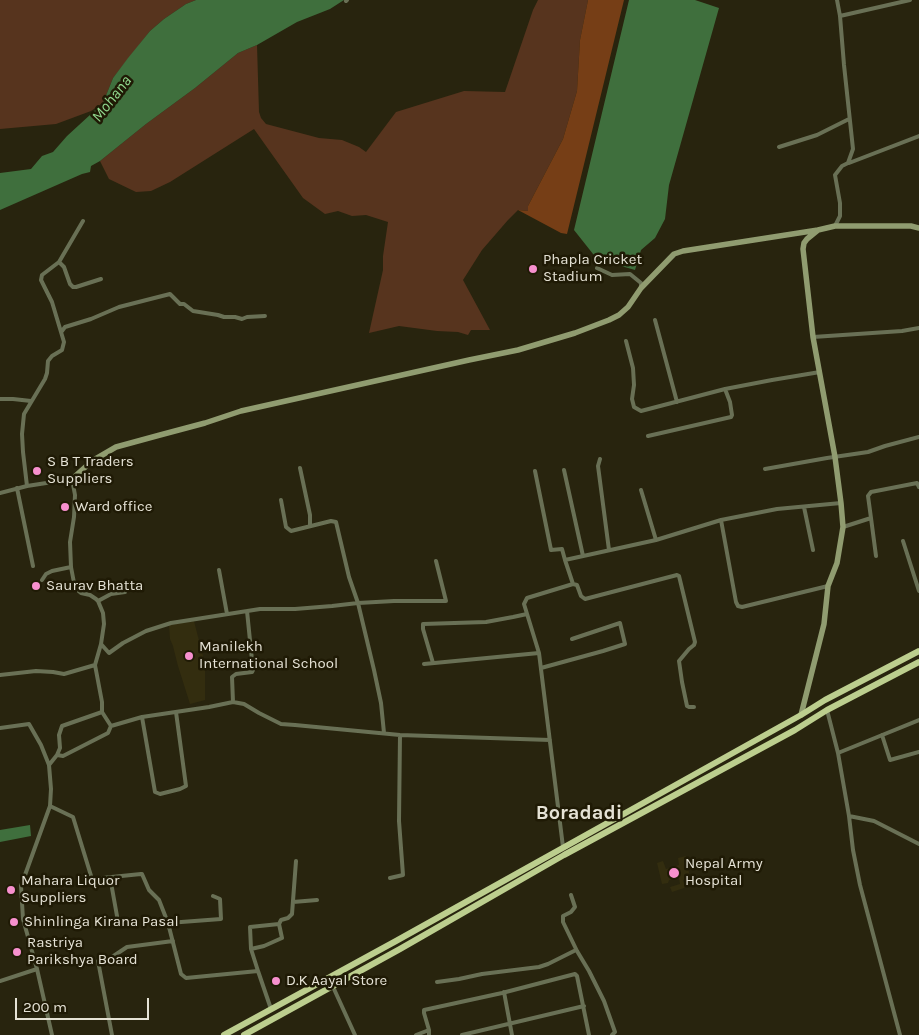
<!DOCTYPE html>
<html>
<head>
<meta charset="utf-8">
<style>
  body { margin:0 }
  #map { position:relative; width:919px; height:1035px; overflow:hidden; background:#28240e; font-family:Karla,sans-serif }
  canvas { display:block }
  .scale { position:absolute; left:15px; top:998px; width:134px; height:22px; box-sizing:border-box; border:2px solid #e5e2d5; border-top:0; padding-left:6px; font-size:15px; line-height:18px; white-space:nowrap; color:#e5e2d5; -webkit-text-stroke:4px #1f1a05; paint-order:stroke }
</style>
</head>
<body>
<div id="map">
<canvas width="919" height="1035"></canvas>
<div class="scale">200 m</div>
</div>
<script>
const ctx = document.querySelector('canvas').getContext('2d');
ctx.lineJoin = 'round';
function paint(path, color) { ctx.fillStyle = color; ctx.fill(path, 'evenodd'); }
const toPath = rows => new Path2D(rows.map(r => 'M' + r).join(''));
function strokePath(path, color, width, dash) { ctx.strokeStyle = color; ctx.lineWidth = width; ctx.lineCap = dash ? 'butt' : 'round'; ctx.setLineDash(dash || []); ctx.stroke(path); }
function label(font, color, halo, rows, align = 'center') {
  ctx.font = font + ' Karla,sans-serif'; ctx.lineWidth = 5; ctx.setLineDash([]); ctx.textBaseline = 'middle'; ctx.strokeStyle = halo; ctx.fillStyle = color; for (const [text, x, y, turn = 0] of rows) {
    ctx.save(); ctx.translate(x, y); ctx.rotate((+turn || 0) * Math.PI / 180); ctx.textAlign = isNaN(turn) ? turn : align; if (halo) ctx.strokeText(text, 0, 0); ctx.fillText(text, 0, 0); ctx.restore();
  }
}
paint(toPath([
  [194,621,205,664,205,700,190,704,178,666,173,646,170,639,169,625],
  [686,856,690,878,683,880,685,887,684,888,672,892,670,887,680,884,679,878,669,880,668,883,662,884,657,863,663,861,666,869,679,865,678,858]
]), '#332d0f');
paint(toPath([
  [0,0,196,0,186,4,164,19,150,31,113,78,103,103,91,111,56,124,0,129],
  [538,0,588,0,580,40,577,91,563,139,528,206,528,211,518,210,508,220,482,250,463,280,490,330,471,330,468,335,458,332,437,331,399,326,369,333,383,270,383,256,388,222,366,215,352,216,338,211,325,214,303,198,254,129,170,182,151,191,136,192,109,179,100,161,146,124,195,88,238,53,257,45,259,112,261,118,266,124,319,138,342,140,359,147,366,152,396,112,464,91,505,92,533,10]
]), '#57341e');
paint(toPath([
  [588,0,624,0,567,234,561,233,518,210,528,211,528,206,563,139,577,91,580,40]
]), '#763e16');
paint(toPath([
  [196,0,344,0,330,9,297,22,257,45,238,53,195,88,146,124,100,161,91,166,90,172,82,174,0,210,0,173,31,169,42,156,53,152,67,136,103,103,113,78,128,58,150,31,164,19,186,4],
  [629,0,695,0,719,8,669,185,665,219,655,238,641,250,635,270,597,259,574,230],
  [30,825,31,836,0,842,0,830]
]), '#3f6f3d');
strokePath(toPath([
  [346,1,347,0],
  [840,16,910,0],
  [779,147,817,135,849,119],
  [849,163,919,136],
  [835,226,840,216,840,203,835,175,842,166,848,163,853,149,844,65,840,16,837,0],
  [59,262,64,267,70,284,73,287,76,287,101,279],
  [597,268,612,275,630,274,641,283,641,288],
  [655,320,677,402],
  [62,331,65,327,91,319,119,307,170,294,180,304,184,304,193,311,218,315,224,317,235,317,242,319,247,317,265,316],
  [813,337,902,331,919,328],
  [626,341,633,368,634,385,632,399,634,407,641,411,725,389],
  [0,399,13,399,31,401],
  [648,436,731,417,732,415,730,402,725,389,772,380,820,372],
  [600,459,598,466,609,550],
  [300,468,310,515,310,526],
  [765,469,827,458,868,452,885,446,919,437],
  [564,470,583,556],
  [535,471,551,550,562,549,565,560],
  [17,488,33,566],
  [641,490,656,540],
  [0,493,27,486],
  [281,500,286,527,291,531,331,521,336,522,349,577,358,603,374,670,381,703,384,733],
  [804,507,813,550],
  [871,518,876,556],
  [721,520,777,509,841,503],
  [843,527,871,518,868,496,871,492,917,483,919,487],
  [903,541,919,591],
  [219,570,227,614],
  [42,580,46,574,52,571,71,567],
  [573,584,577,585,581,596,585,599,677,575,679,576,695,642,694,645,689,649,679,661,682,682,687,706,689,707,694,707],
  [98,601,111,594,125,592],
  [101,644,109,653,123,643,146,631,171,623,260,609,295,609,332,606,358,603,394,601,446,601,436,561],
  [433,663,423,629,423,624,486,622,513,617,527,614],
  [424,664,539,653],
  [541,668,603,651,625,644,620,623,572,639],
  [0,675,36,671,53,672,64,674,95,665],
  [233,702,232,677,236,674,252,672,253,670,247,611],
  [827,710,838,753,849,816,853,850,860,885,900,1035],
  [102,712,111,726,142,717,209,707,233,702,244,704,259,713,281,724,295,725,400,735,550,740],
  [142,717,155,792,160,794,180,789,186,786,176,712],
  [0,728,29,724,41,745,49,765],
  [882,735,890,760,919,752],
  [838,753,919,720],
  [57,755,63,756,108,733,111,726],
  [50,806,73,817,92,879,141,874,142,874,149,890,159,900,168,923,181,974,186,978,258,971,271,1009],
  [849,816,874,821,919,844],
  [563,847,539,653,524,604,527,598,573,584,565,560,656,540,721,520,736,602,738,606,742,607,828,586],
  [110,877,117,916],
  [390,878,403,875,399,821,400,735],
  [571,895,575,907,571,912,563,916,563,922,577,951,589,971,604,1001,615,1032,612,1035],
  [293,902,317,900],
  [168,923,221,919,220,899,213,896],
  [251,949,250,927,279,924],
  [258,971,251,949,264,946,282,938,279,924,281,920,288,918,292,914,296,861],
  [329,978,355,1035],
  [0,981,37,969],
  [437,982,459,979,482,974,539,967,548,964,576,950],
  [504,992,512,1035],
  [429,1030,424,1013,424,1010,502,993,575,974,577,976,589,1035],
  [52,1035,37,969,23,919,21,886,50,806,51,789,49,765,57,755,60,748,59,735,62,726,102,712,102,702,95,665,101,644,104,624,103,613,98,601,96,599,90,595,81,593,75,588,71,567,70,542,74,517,75,495,72,479,27,486,23,452,22,434,24,414,45,379,47,373,48,361,52,356,62,350,64,342,52,302,41,280,42,275,59,262,83,221],
  [112,1035,98,961,112,957,127,947,173,941],
  [416,1035,429,1030,429,1035],
  [462,1035,584,1006]
]), '#697055', 4);
strokePath(toPath([
  [72,479,92,461,116,447,160,435,205,423,241,411,469,360,518,350,575,333,609,320,619,315,628,307,641,288,674,254,683,251,818,230],
  [801,715,824,624,828,586,837,563,843,527,841,503,835,457,813,337,803,249,804,243,807,239,818,230,835,226,911,226,919,228]
]), '#909c70', 5.5);
strokePath(toPath([
  [224,1035,396,941,801,715,825,700,919,651],
  [244,1035,400,949,564,855,795,730,827,710,919,662]
]), '#bcce8e', 6);
for (const [x, y, r, color] of [
  [533,269,5,"#f790ce"],
  [37,471,5,"#f790ce"],
  [65,507,5,"#f790ce"],
  [36,586,5,"#f790ce"],
  [189,656,5,"#f790ce"],
  [674,873,6,"#f790ce"],
  [11,890,5,"#f790ce"],
  [14,922,5,"#f790ce"],
  [17,952,5,"#f790ce"],
  [276,981,5,"#f790ce"]
]) { const dot = new Path2D(); dot.arc(x, y, r, 0, 2 * Math.PI); ctx.fillStyle = color; ctx.fill(dot); strokePath(dot, '#1f1a05', 2); }
label('15px', '#e5e2d5', '#1f1a05', [
  ["Phapla Cricket",543,260],
  ["Stadium",543,277],
  ["S B T Traders",47,462],
  ["Suppliers",47,479],
  ["Ward office",75,507],
  ["Saurav Bhatta",46,586],
  ["Manilekh",199,647],
  ["International School",199,664],
  ["Nepal Army",685,864],
  ["Hospital",685,881],
  ["Mahara Liquor",21,881],
  ["Suppliers",21,898],
  ["Shinlinga Kirana Pasal",24,922],
  ["Rastriya",27,943],
  ["Parikshya Board",27,960],
  ["D.K Aayal Store",286,981]
], 'left');
label('italic 16px', '#91d88e', '#1f1a05', [
  ["Mohana",112,99,-52]
]);
label('bold 20px', '#e5e2d5', '#1f1a05', [
  ["Boradadi",579,813]
]);
</script>
</body>
</html>
